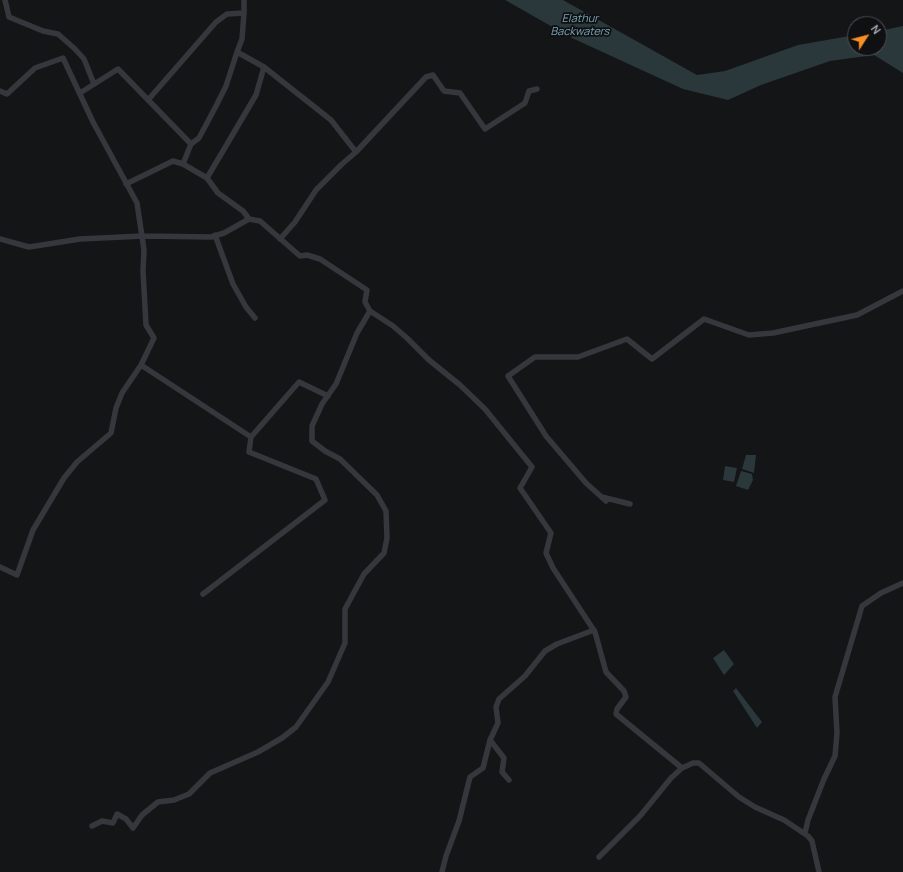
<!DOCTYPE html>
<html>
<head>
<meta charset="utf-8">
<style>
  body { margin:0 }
  #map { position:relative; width:903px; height:872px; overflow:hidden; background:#141516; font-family:Manrope,sans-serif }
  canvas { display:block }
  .north { position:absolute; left:847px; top:16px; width:40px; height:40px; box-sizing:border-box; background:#0f1011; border:1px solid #4b4f54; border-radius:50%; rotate:54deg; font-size:11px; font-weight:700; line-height:16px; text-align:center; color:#a5aeb8 }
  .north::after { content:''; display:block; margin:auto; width:14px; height:18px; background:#fd8e26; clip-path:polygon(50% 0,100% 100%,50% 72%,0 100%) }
</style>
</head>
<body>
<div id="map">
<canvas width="903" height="872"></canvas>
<div class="north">N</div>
</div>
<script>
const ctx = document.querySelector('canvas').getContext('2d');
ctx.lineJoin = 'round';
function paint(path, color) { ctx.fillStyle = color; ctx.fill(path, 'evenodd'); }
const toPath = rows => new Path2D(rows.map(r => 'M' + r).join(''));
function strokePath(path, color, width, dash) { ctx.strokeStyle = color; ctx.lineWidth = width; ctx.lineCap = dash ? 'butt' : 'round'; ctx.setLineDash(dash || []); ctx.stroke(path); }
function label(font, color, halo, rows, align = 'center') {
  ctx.font = font + ' Manrope,sans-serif'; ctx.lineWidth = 3.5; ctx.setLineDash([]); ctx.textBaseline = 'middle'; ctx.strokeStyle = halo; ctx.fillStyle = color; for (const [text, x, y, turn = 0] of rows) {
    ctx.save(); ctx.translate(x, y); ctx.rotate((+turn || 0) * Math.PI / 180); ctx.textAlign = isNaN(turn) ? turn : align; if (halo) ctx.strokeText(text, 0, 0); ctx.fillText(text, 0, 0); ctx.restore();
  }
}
paint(toPath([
  [505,0,563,0,697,75,725,71,798,45,855,35,855,48,879,48,879,31,903,26,903,73,874,55,830,61,761,85,728,100,683,89,572,38],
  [746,455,756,455,754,473,742,469],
  [725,466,737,468,734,482,723,480],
  [741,471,752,474,753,480,748,490,736,486],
  [724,650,734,664,724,675,713,658],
  [736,688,762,722,757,728,733,691]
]), '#2a373b');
strokePath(toPath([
  [5,0,9,17,43,31,58,34,75,49,84,59,94,84],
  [244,0,244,13],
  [0,91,7,94,35,68,63,58,93,122,137,203,144,250,143,271,146,325,154,338,141,365,122,393,116,408,111,433,77,462,64,478,33,530,17,575,0,567],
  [80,93,118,69,191,144,183,164],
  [148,100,216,22,227,14,244,13,242,39,237,52],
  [191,144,199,138,216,106,226,86,237,52,264,67,331,120,356,152],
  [207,178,256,95,264,67],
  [126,184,173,161,183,164,207,178,218,193,243,211,249,219],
  [215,235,233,284,246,307,255,318],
  [0,239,29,247,80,239,143,236,211,237,224,233,249,219,260,221,300,256,307,255,320,259,367,290,365,302,370,311,393,326,407,338,429,360,460,385,485,409,532,467,520,488,551,533,546,553,553,568,595,632,606,672,624,691,626,697,617,709,616,714,682,768,693,763,699,763,739,797,755,807,784,820,808,836,812,841,819,872],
  [280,239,295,222,316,190,342,164,356,152,426,77,433,75,444,91,460,93,485,129,525,103,529,91,537,89],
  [141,365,251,437,249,452,316,479,325,500,203,594],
  [251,437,299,382,328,396],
  [602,497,630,504],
  [606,501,586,483,546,436,508,376,535,357,578,357,627,339,652,359,704,319,749,335,773,333,857,315,903,291],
  [509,780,502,772,504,758,490,740,498,723,496,707,499,699,525,676,545,651,557,644,594,630],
  [92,826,102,821,113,823,117,814,126,819,133,828,142,815,158,802,174,800,189,794,210,773,258,752,282,738,296,727,328,682,345,643,345,609,364,574,384,553,387,538,386,511,377,495,340,459,325,451,312,441,312,426,322,404,336,384,357,333,370,311],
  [805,833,808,820,824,779,835,756,837,733,835,697,862,606,881,593,903,583],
  [599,857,640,816,671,778,682,768],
  [442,872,446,856,459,821,470,777,483,768,490,740]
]), '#35373c', 5.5);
label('italic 11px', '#7aa4b5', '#0f1011', [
  ["Elathur",580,19],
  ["Backwaters",580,32]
]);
</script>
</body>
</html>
